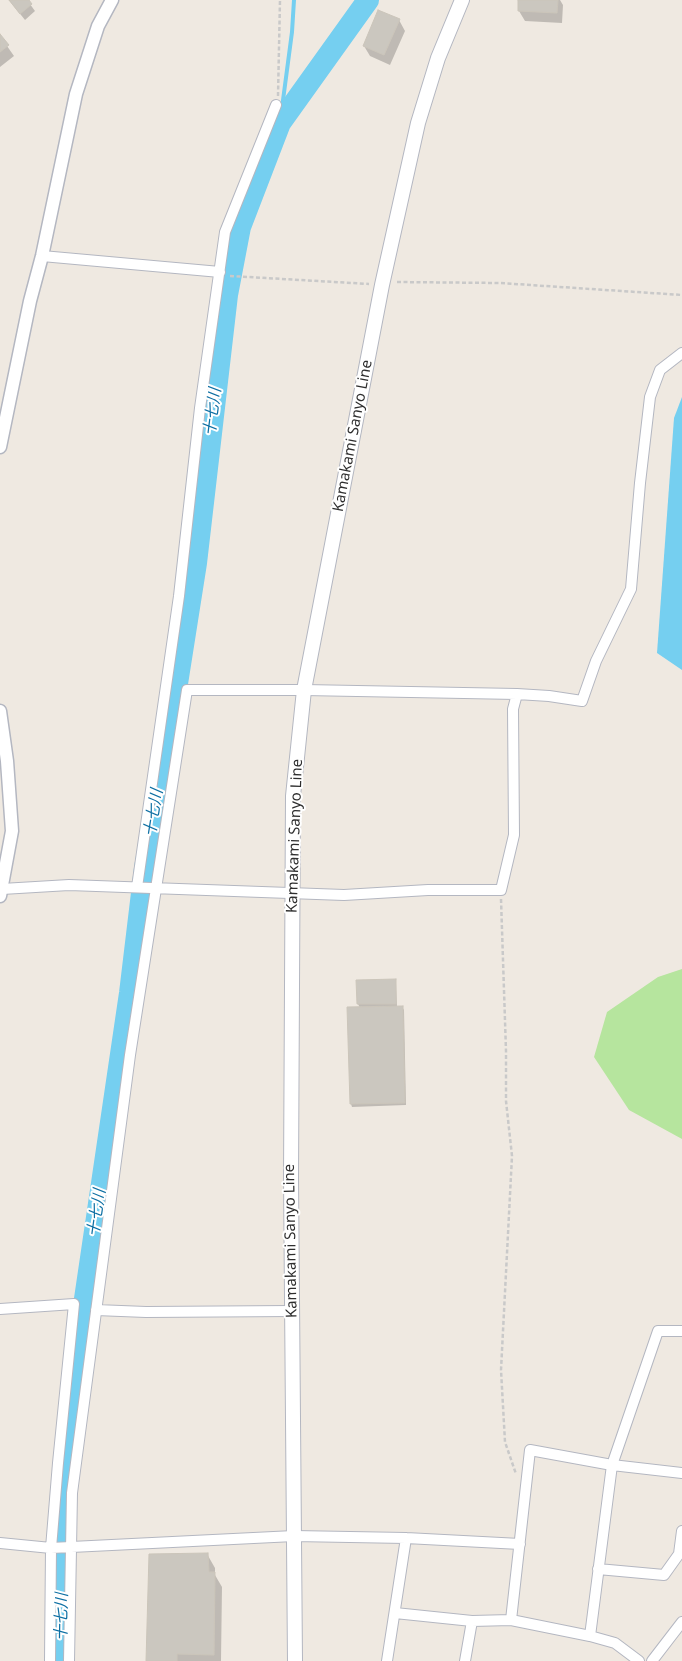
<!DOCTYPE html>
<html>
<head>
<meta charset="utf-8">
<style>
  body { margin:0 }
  canvas { display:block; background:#efe9e1 }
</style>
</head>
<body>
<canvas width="682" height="1661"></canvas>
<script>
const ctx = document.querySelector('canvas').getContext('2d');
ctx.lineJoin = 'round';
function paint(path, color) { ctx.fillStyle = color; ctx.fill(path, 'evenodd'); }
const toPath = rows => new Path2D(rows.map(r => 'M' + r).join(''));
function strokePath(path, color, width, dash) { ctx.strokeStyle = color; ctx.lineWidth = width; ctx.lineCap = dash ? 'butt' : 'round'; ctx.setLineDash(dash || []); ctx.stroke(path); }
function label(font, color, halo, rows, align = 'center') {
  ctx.font = font + ' "Noto Sans","Noto Sans JP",sans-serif'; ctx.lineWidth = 4; ctx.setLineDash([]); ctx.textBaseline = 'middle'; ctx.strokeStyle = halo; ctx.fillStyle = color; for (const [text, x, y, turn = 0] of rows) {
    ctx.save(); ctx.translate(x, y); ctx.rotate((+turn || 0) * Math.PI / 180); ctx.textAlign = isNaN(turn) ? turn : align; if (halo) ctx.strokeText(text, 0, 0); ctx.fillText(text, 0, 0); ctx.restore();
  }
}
paint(toPath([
  [682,969,682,1139,629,1110,594,1057,607,1012,658,977]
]), '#b6e59e');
paint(toPath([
  [682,397,682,670,657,653,674,418]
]), '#75cff0');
paint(toPath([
  [9,0,27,0,35,11,25,20],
  [520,0,560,0,563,5,562,23,525,21,519,11],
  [399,20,405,31,390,65,370,56,364,46],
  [0,36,14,56,0,67],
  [395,980,396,983,397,1007,402,1007,404,1010,406,1105,352,1107,351,1104,360,1008,358,1004],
  [207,1554,215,1568,215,1575,222,1587,221,1661,147,1661]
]), '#0003');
strokePath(toPath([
  [280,123,292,32,294,0]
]), '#75cff0', 4);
strokePath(toPath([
  [61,1661,62,1556,65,1478,82,1319,130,993,145,868,167,747,196,563,227,295,240,227,280,123,368,0]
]), '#75cff0', 22);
const building = toPath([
  [9,0,29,0,32,4,20,14,9,0],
  [518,0,558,0,557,13,518,11,518,0],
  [378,10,400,19,384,55,363,46,378,10],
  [0,34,9,45,0,52,0,34],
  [396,979,396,1004,357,1004,356,980,396,979],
  [403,1006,405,1103,350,1104,347,1007,403,1006],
  [208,1553,209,1572,215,1572,214,1655,177,1654,177,1661,146,1661,149,1554,208,1553]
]);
paint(building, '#cbc7bf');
strokePath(building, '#cbc5ba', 1);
const minor = toPath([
  [42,256,220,272],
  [137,887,179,596,200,408,225,232,276,105],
  [2,889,69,885,344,895,428,890,501,890,514,835,513,709,517,694],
  [0,1309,74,1304,58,1463,51,1548,50,1661],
  [96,1310,146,1312,292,1311],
  [0,1543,51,1548,294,1536,406,1538,520,1544],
  [598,1569,664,1575,679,1554,682,1531],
  [395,1613,472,1621,511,1620,590,1636,615,1643,639,1661],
  [511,1620,530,1450,612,1465,682,1473],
  [590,1636,612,1465,658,1331,682,1331],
  [69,1661,72,1493,130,1055,187,690,304,690,517,694,549,696,582,701,596,661,631,589,640,483,650,397,660,370,682,353],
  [387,1661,406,1538],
  [465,1661,472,1621],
  [652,1661,682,1622]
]);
const tertiary = toPath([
  [0,447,30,301,42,256,76,94,98,26,112,0],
  [0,711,7,761,12,831,0,896]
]);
const secondary = toPath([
  [295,1661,291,1177,293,796,304,690,382,285,418,123,438,58,462,0]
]);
strokePath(minor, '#b4b7c1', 12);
strokePath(tertiary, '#b4b7c1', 15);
strokePath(secondary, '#b4b7c1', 16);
strokePath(toPath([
  [278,96,280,0],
  [230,276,369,284],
  [397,282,500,283,682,295],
  [501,899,506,1051,506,1101,512,1156,501,1370,505,1442,516,1474]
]), '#c9c9c9', 2.5, [4, 2.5]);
strokePath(minor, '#fff', 10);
strokePath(tertiary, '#fff', 12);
strokePath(secondary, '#fff', 14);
label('15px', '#2e2e2e', '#fff', [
  ["Kamakami Sanyo Line",353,436,-79],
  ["Kamakami Sanyo Line",295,836,-88],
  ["Kamakami Sanyo Line",291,1241,-91]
]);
label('italic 16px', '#0d6fa3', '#fff', [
  ["十七川",213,412,-83],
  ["十七川",154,813,-81],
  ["十七川",97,1213,-82],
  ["十七川",62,1617,-89]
]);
</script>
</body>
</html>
